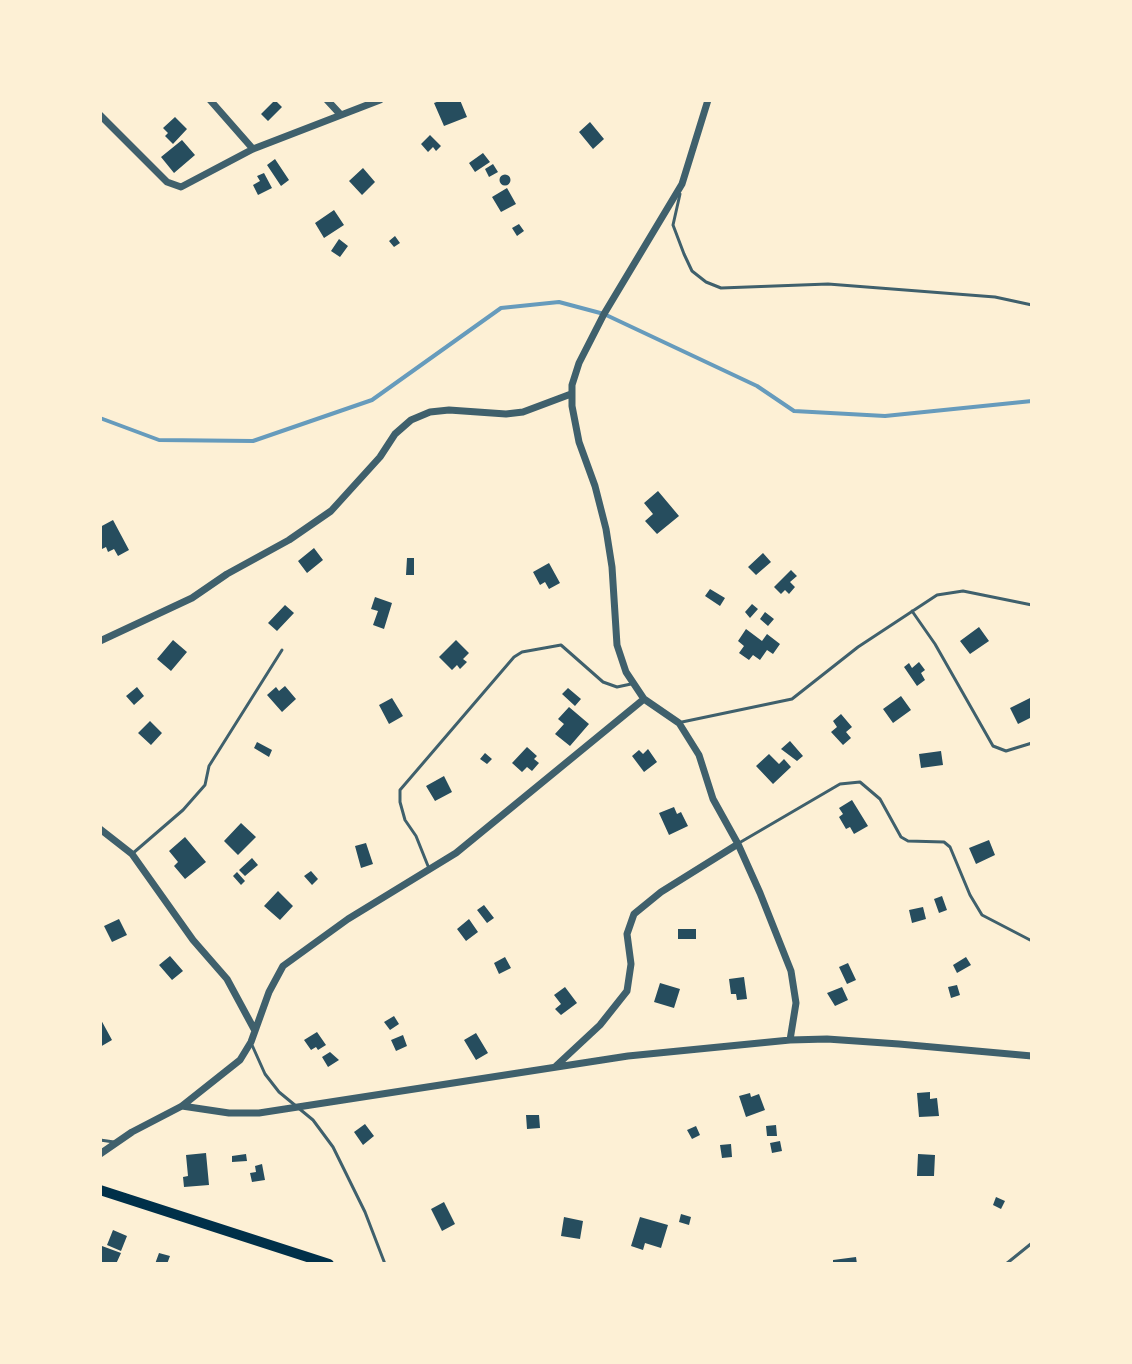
<!DOCTYPE html>
<html>
<head>
<meta charset="utf-8">
<style>
  body { margin:0 }
  #map { position:relative; width:1132px; height:1364px; overflow:hidden; background:#fdf0d5; font-family:Montserrat,sans-serif }
  canvas { display:block }
  .frame { position:absolute; inset:0; border:102px solid #fdf0d5; pointer-events:none }
</style>
</head>
<body>
<div id="map">
<canvas width="1132" height="1364"></canvas>
<div class="frame"></div>
</div>
<script>
const ctx = document.querySelector('canvas').getContext('2d');
ctx.lineJoin = 'round';
const toPath = rows => new Path2D(rows.map(r => 'M' + r).join(''));
function strokePath(path, color, width, dash) { ctx.strokeStyle = color; ctx.lineWidth = width; ctx.lineCap = dash ? 'butt' : 'round'; ctx.setLineDash(dash || []); ctx.stroke(path); }
function paint(path, color) { ctx.fillStyle = color; ctx.fill(path, 'evenodd'); }
strokePath(toPath([
  [100,418,159,440,253,441,372,400,501,308,559,302,604,314,757,386,794,411,885,416,1032,401]
]), '#669bbc', 4);
paint(toPath([
  [275,100,282,107,268,121,261,114],
  [442,100,460,100,467,117,444,126,434,103],
  [175,117,187,129,173,144,165,136,168,133,163,128],
  [590,122,604,139,593,149,579,132],
  [430,135,441,146,436,151,433,147,428,152,421,144],
  [182,140,195,155,174,173,161,157],
  [483,153,490,162,475,172,469,163],
  [275,159,289,180,281,186,267,165],
  [493,164,498,172,489,177,485,169],
  [363,168,375,182,362,195,349,181],
  [264,173,272,188,258,195,253,185,260,181,257,176],
  '499.5 180a5.5 5.5 0 1 1 11 0a5.5 5.5 0 1 1-11 0Z',
  [507,188,516,204,501,212,492,197],
  [334,210,344,225,324,238,315,223],
  [519,224,524,231,517,236,512,228],
  [395,236,400,243,394,247,389,241],
  [339,239,348,246,340,257,331,251],
  [658,491,679,516,657,534,645,521,653,514,644,503],
  [113,520,129,550,118,556,114,549,108,552,106,547,100,550,100,527],
  [314,548,323,560,307,573,298,561],
  [763,553,771,562,756,575,748,567],
  [407,558,414,558,414,575,406,575],
  [549,563,560,583,549,589,545,582,540,585,533,572],
  [791,570,797,576,790,582,795,587,789,594,785,590,781,594,774,587],
  [710,589,725,598,720,606,705,596],
  [375,597,392,603,384,629,373,625,378,611,371,609],
  [752,604,758,609,750,618,745,612],
  [285,605,294,613,277,631,268,623],
  [765,612,774,619,768,626,760,619],
  [979,627,989,641,970,654,960,641],
  [746,629,762,641,767,634,780,644,773,654,767,650,760,660,753,655,749,660,739,653,744,646,738,641],
  [173,640,187,652,171,671,157,659],
  [456,640,469,653,463,659,467,662,460,669,457,665,452,670,439,657],
  [919,662,925,670,921,673,925,680,917,686,904,667,909,663,912,668],
  [285,686,296,699,282,712,267,695,276,687,279,691],
  [137,687,144,696,134,705,126,696],
  [568,688,581,699,575,706,562,694],
  [901,696,911,710,893,723,883,709],
  [392,698,403,716,389,724,379,705],
  [1030,698,1032,717,1018,724,1010,708],
  [569,707,589,724,570,746,555,734,564,724,558,719],
  [841,714,852,727,846,732,851,738,843,745,831,732,837,727,833,721],
  [150,721,162,733,151,745,138,733],
  [790,741,803,756,797,761,781,749],
  [257,742,272,750,269,757,254,748],
  [527,747,537,756,534,759,539,763,532,771,527,767,522,772,512,763],
  [648,749,657,762,644,772,632,756,639,750,643,754],
  [941,751,943,765,921,768,919,754],
  [485,753,492,759,487,764,480,759],
  [769,754,779,764,784,759,791,767,773,784,756,766],
  [444,776,452,792,435,801,426,786],
  [852,800,868,826,854,834,850,827,846,829,839,817,843,814,839,808],
  [674,807,677,814,681,812,688,826,669,835,659,813],
  [241,823,256,837,238,855,224,841],
  [185,837,206,862,185,879,174,866,178,862,169,851],
  [989,840,995,855,976,864,969,848],
  [366,843,373,864,361,868,355,846],
  [252,858,258,865,245,876,239,870],
  [311,871,318,879,312,885,304,876],
  [237,872,245,881,241,885,233,876],
  [278,891,293,906,280,920,264,906],
  [942,896,947,910,939,913,934,899],
  [484,905,494,918,487,923,477,910],
  [923,907,926,919,912,923,909,910],
  [119,919,127,935,112,942,104,926],
  [469,919,478,932,466,941,457,929],
  [678,929,696,929,696,939,678,939],
  [170,956,183,971,172,980,159,965],
  [505,957,511,968,499,974,494,963],
  [966,957,971,965,957,973,953,965],
  [848,963,856,980,847,984,839,967],
  [744,977,747,999,737,1000,736,994,731,994,729,979],
  [660,983,680,989,674,1008,654,1002],
  [957,985,960,995,951,998,948,987],
  [565,987,577,1003,561,1015,555,1009,561,1004,554,995],
  [842,987,848,1000,835,1006,827,993],
  [394,1016,399,1024,390,1030,384,1022],
  [100,1018,112,1040,100,1047],
  [317,1032,326,1045,318,1050,316,1047,311,1050,304,1040],
  [476,1033,488,1053,476,1060,464,1040],
  [403,1035,407,1046,396,1051,391,1040],
  [330,1052,339,1060,328,1067,322,1057],
  [930,1092,930,1099,937,1098,939,1116,919,1117,917,1093],
  [750,1093,751,1097,759,1094,765,1110,746,1117,739,1096],
  [526,1115,539,1115,540,1128,527,1129],
  [365,1124,374,1136,363,1145,354,1132],
  [776,1125,777,1136,767,1136,766,1126],
  [696,1126,700,1135,692,1139,687,1130],
  [780,1141,782,1151,772,1153,770,1143],
  [731,1144,732,1157,722,1158,720,1145],
  [206,1153,209,1185,184,1187,183,1177,188,1176,186,1155],
  [246,1154,247,1161,232,1162,232,1156],
  [918,1154,935,1155,934,1176,917,1176],
  [262,1164,265,1180,252,1182,250,1173,256,1172,255,1166],
  [996,1197,1005,1201,1001,1209,993,1205],
  [444,1202,455,1224,442,1231,431,1209],
  [681,1214,691,1217,689,1225,679,1222],
  [564,1217,583,1221,580,1239,561,1236],
  [640,1217,668,1225,661,1248,645,1243,643,1250,631,1246],
  [113,1230,127,1236,121,1251,107,1245],
  [102,1246,121,1253,116,1264,100,1264],
  [159,1253,170,1256,167,1264,155,1264],
  [856,1257,857,1264,833,1264,833,1260]
]), '#264d5e');
strokePath(toPath([
  [680,194,673,225,684,254,692,271,706,282,721,288,828,284,995,297,1032,305],
  [912,611,935,644,993,746,1006,751,1032,743],
  [682,722,792,699,858,647,937,595,963,591,1032,605],
  [739,843,840,784,860,782,880,799,901,837,908,841,944,842,950,847,970,895,982,915,1032,941],
  [132,854,183,810,205,785,209,766,282,650],
  [428,866,416,836,405,820,400,802,400,790,514,657,522,652,561,645,603,682,617,687,631,684],
  [252,1045,265,1074,279,1092,313,1120,333,1147,365,1212,385,1264],
  [100,1140,114,1142],
  [1006,1264,1032,1243]
]), '#3f606c', 3);
strokePath(toPath([
  [210,100,253,149],
  [327,100,340,114],
  [708,100,682,184,604,314,579,363,572,385,572,406,579,442,595,486,606,529,612,567,617,645,626,672,644,699,679,723,699,755,713,799,738,844,760,893,791,971,796,1003,790,1040],
  [100,115,167,182,181,187,253,149,380,100],
  [100,641,192,598,227,574,289,540,331,511,380,457,395,434,411,420,430,412,449,410,506,414,523,412,571,394],
  [100,829,132,854,193,940,227,979,254,1029],
  [556,1066,600,1025,627,991,631,964,627,934,634,914,661,892,738,844],
  [182,1106,229,1113,259,1113,628,1056,790,1040,827,1039,899,1044,1032,1056],
  [100,1154,132,1132,182,1106,240,1060,251,1042,269,992,283,966,348,919,456,853,644,699]
]), '#3f606c', 7);
strokePath(toPath([
  [100,1190,329,1264]
]), '#003049', 10);
</script>
</body>
</html>
